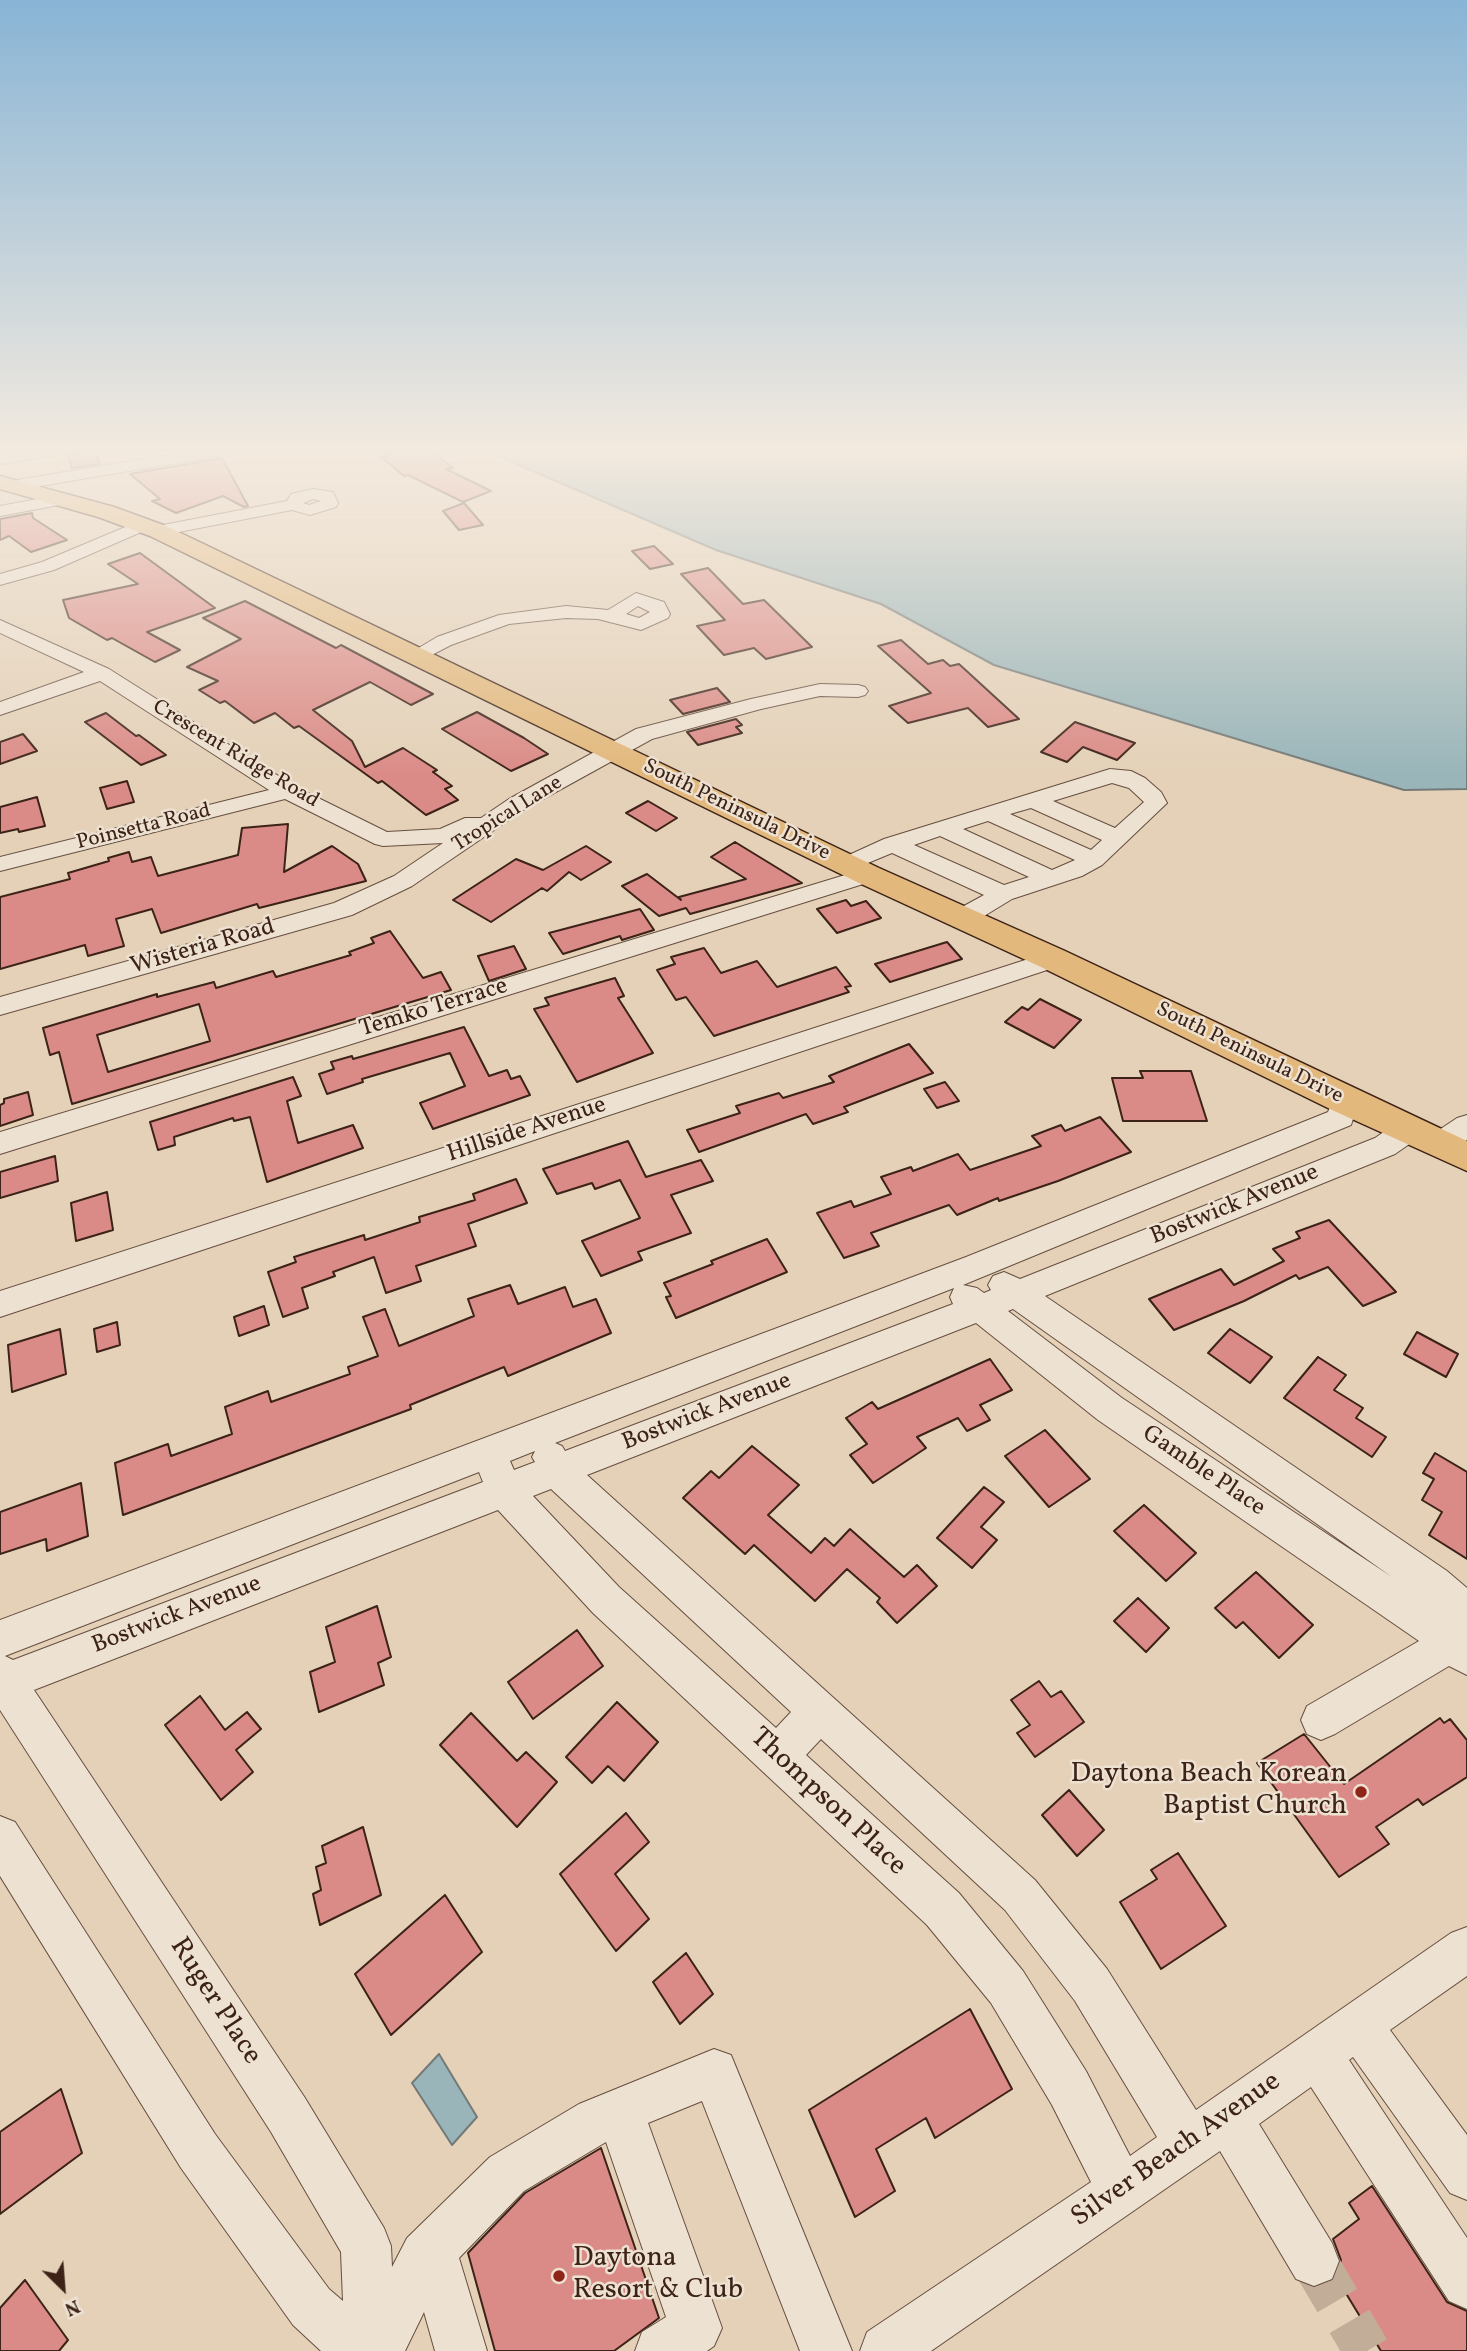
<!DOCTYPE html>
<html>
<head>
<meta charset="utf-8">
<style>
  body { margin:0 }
  #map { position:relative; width:1467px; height:2351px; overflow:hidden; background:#e4d1b8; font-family:Vollkorn,serif }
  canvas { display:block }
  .north { position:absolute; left:28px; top:2253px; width:70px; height:70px; -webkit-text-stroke:5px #ede1d1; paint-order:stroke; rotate:155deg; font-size:19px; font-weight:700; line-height:28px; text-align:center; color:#3c2217 }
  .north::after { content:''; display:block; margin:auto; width:24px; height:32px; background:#3c2217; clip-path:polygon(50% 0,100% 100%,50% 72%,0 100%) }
</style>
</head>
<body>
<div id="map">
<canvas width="1467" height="2351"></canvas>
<div class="north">N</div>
</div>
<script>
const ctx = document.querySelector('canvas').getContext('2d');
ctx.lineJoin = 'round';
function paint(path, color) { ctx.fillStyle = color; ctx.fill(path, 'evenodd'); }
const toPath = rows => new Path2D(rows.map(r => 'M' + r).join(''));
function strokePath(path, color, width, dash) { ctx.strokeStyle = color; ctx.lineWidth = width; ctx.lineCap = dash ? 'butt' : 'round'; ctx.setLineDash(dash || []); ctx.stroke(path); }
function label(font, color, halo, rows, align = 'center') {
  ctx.font = font + ' Vollkorn,serif'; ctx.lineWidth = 5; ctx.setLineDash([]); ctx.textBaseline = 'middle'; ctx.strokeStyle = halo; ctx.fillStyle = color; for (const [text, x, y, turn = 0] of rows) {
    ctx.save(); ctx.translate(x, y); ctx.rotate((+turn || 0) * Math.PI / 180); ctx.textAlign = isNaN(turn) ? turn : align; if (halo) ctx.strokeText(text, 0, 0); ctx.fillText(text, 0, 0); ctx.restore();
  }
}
const water = toPath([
  [477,447,1467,447,1467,789,1404,790,994,665,881,604,716,550,477,447],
  [439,2054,477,2117,452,2145,412,2083,439,2054]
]);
paint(water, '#99b5b9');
strokePath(water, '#747a78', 2);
const building = toPath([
  [86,447,93,447,100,464,72,468,68,456,77,454,86,447],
  [382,447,411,447,419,453,431,450,453,468,446,469,491,491,463,502,408,475,404,476,381,457,391,454,382,447],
  [222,458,248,506,244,507,223,496,176,513,152,501,160,499,130,474,222,458],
  [464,503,483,525,459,530,443,511,464,503],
  [32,513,33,518,67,540,31,552,9,536,0,540,0,519,32,513],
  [654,546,673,564,650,569,632,551,654,546],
  [140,553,215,608,147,632,180,650,155,662,112,638,107,640,69,618,63,600,138,584,108,564,140,553],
  [708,568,743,604,764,600,812,647,766,659,754,648,724,655,697,626,725,620,681,574,708,568],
  [245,601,336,648,341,645,433,694,411,705,370,682,313,710,352,741,365,767,403,748,437,770,433,772,452,786,445,789,458,800,426,815,382,781,378,783,299,726,294,728,275,713,254,723,225,701,220,703,199,690,218,681,187,667,241,639,203,618,245,601],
  [901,640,928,664,943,660,950,666,959,664,1019,719,988,727,968,708,908,723,889,706,931,693,878,646,901,640],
  [717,688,730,702,683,714,670,700,717,688],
  [477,712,524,738,548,754,511,771,442,729,477,712],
  [106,713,136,736,139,735,166,755,141,765,85,722,106,713],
  [736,719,742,725,736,727,742,733,698,745,687,732,736,719],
  [1075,722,1135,743,1117,760,1083,747,1067,762,1041,752,1075,722],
  [23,734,37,751,0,764,0,742,23,734],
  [127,781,134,802,107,809,100,788,127,781],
  [37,797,45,826,19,832,18,829,0,833,0,807,37,797],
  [648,801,677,818,656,831,626,813,648,801],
  [288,824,284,872,332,846,358,864,366,881,259,908,257,904,161,933,152,909,116,919,124,946,88,956,85,945,0,969,0,897,70,879,68,873,109,861,108,858,129,852,132,862,151,857,158,876,238,855,242,828,288,824],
  [735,842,802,883,690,914,686,908,659,916,622,886,647,874,681,900,679,897,746,879,711,857,735,842],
  [586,846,611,862,581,880,569,872,547,891,542,888,491,922,453,900,516,859,543,870,586,846],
  [846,900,851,906,866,901,881,918,837,933,817,909,846,900],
  [640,909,654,930,622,940,620,936,563,954,549,933,640,909],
  [390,931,423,978,441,972,451,990,72,1104,59,1052,50,1055,43,1028,157,994,157,997,214,982,216,988,273,971,276,977,351,955,349,952,374,943,371,938,390,931],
  [199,1004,210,1041,108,1072,97,1035,199,1004],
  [947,942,962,959,890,982,875,964,947,942],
  [514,946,526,969,489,981,478,956,514,946],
  [704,948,721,973,757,961,777,987,836,967,851,986,845,987,849,992,714,1036,686,997,676,1000,657,970,675,964,671,957,704,948],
  [615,978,624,996,618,998,653,1053,577,1082,534,1009,549,1005,545,998,615,978],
  [1040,999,1081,1020,1054,1048,1005,1022,1022,1007,1028,1010,1040,999],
  [464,1027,489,1076,507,1070,511,1079,520,1076,530,1095,433,1129,420,1103,465,1086,450,1053,362,1079,363,1082,327,1094,319,1074,334,1069,331,1062,352,1056,353,1059,464,1027],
  [909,1044,933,1073,844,1107,848,1112,813,1124,806,1114,699,1152,687,1130,740,1113,736,1106,779,1093,783,1098,834,1082,829,1076,909,1044],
  [1140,1071,1191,1071,1207,1121,1123,1121,1112,1078,1143,1078,1140,1071],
  [293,1077,301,1096,287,1101,298,1143,353,1125,363,1148,267,1182,250,1117,234,1121,233,1118,174,1137,175,1145,158,1150,150,1122,293,1077],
  [945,1082,959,1101,937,1108,924,1089,945,1082],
  [28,1092,33,1115,0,1126,0,1105,4,1103,4,1099,28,1092],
  [1100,1117,1131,1152,1058,1181,999,1201,998,1198,957,1215,949,1205,871,1233,879,1246,844,1258,817,1213,851,1201,854,1207,891,1194,881,1177,911,1167,913,1171,958,1154,970,1170,1041,1146,1032,1136,1061,1125,1065,1131,1100,1117],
  [628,1141,646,1177,701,1160,713,1181,671,1195,691,1233,638,1252,642,1260,601,1276,582,1241,640,1218,620,1180,595,1189,592,1183,557,1194,543,1169,628,1141],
  [55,1156,58,1181,0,1198,0,1172,55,1156],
  [516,1179,527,1203,468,1224,476,1246,416,1266,421,1281,386,1293,374,1257,333,1272,335,1276,302,1288,308,1308,283,1317,268,1272,296,1262,294,1257,364,1235,365,1240,420,1222,419,1217,475,1200,473,1194,516,1179],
  [107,1192,113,1230,76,1241,71,1203,107,1192],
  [1329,1220,1396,1292,1363,1306,1328,1267,1299,1279,1296,1275,1244,1301,1174,1330,1149,1299,1221,1269,1234,1285,1284,1261,1273,1249,1300,1238,1296,1232,1329,1220],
  [767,1239,787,1272,676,1318,666,1297,671,1296,664,1283,713,1264,711,1261,767,1239],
  [510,1285,518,1304,565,1287,573,1307,596,1299,611,1333,508,1376,504,1367,410,1405,411,1409,123,1515,115,1463,168,1444,171,1456,232,1434,225,1407,268,1391,271,1402,350,1374,348,1367,378,1356,363,1317,385,1309,399,1346,474,1316,468,1299,510,1285],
  [264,1306,269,1325,239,1336,234,1317,264,1306],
  [117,1322,120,1345,97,1352,94,1329,117,1322],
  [60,1329,66,1374,12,1392,8,1345,60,1329],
  [1230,1329,1272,1357,1250,1383,1208,1353,1230,1329],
  [1417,1332,1458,1354,1446,1377,1404,1354,1417,1332],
  [1318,1357,1346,1375,1334,1390,1363,1408,1356,1418,1386,1437,1372,1457,1284,1398,1318,1357],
  [990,1359,1012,1390,980,1405,990,1420,967,1431,958,1418,917,1437,926,1448,873,1483,850,1455,867,1444,846,1418,872,1402,878,1409,990,1359],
  [1045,1430,1090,1479,1049,1507,1005,1456,1045,1430],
  [752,1446,799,1485,768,1515,811,1553,825,1538,834,1546,850,1529,904,1577,917,1565,937,1586,897,1623,877,1602,880,1598,847,1569,815,1601,754,1545,745,1554,683,1498,711,1471,719,1478,752,1446],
  [1435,1453,1467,1472,1467,1559,1429,1535,1442,1512,1422,1500,1434,1479,1423,1473,1435,1453],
  [81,1483,88,1536,47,1551,46,1539,0,1554,0,1512,81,1483],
  [984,1487,1004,1502,981,1527,997,1540,972,1568,937,1538,984,1487],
  [1144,1505,1196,1553,1166,1581,1114,1531,1144,1505],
  [1256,1572,1313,1625,1279,1658,1243,1622,1236,1628,1215,1608,1256,1572],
  [1138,1598,1169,1628,1146,1652,1114,1621,1138,1598],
  [377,1606,391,1657,378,1663,384,1685,319,1712,310,1672,335,1662,326,1627,377,1606],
  [577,1630,603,1666,533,1719,508,1682,577,1630],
  [1039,1681,1051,1697,1061,1691,1084,1722,1035,1757,1017,1733,1030,1725,1011,1700,1039,1681],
  [200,1696,225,1730,247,1712,261,1729,236,1750,253,1772,221,1800,165,1725,200,1696],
  [617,1702,658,1742,624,1781,608,1766,592,1783,566,1757,617,1702],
  [471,1713,517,1761,526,1752,557,1782,517,1827,440,1745,471,1713],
  [1440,1718,1444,1723,1450,1719,1467,1740,1467,1777,1423,1805,1418,1799,1376,1827,1389,1844,1339,1877,1257,1763,1304,1734,1344,1784,1440,1718],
  [1069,1790,1104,1830,1077,1856,1042,1815,1069,1790],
  [626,1813,649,1842,615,1874,649,1919,616,1951,560,1874,626,1813],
  [363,1827,381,1895,320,1925,313,1894,321,1890,316,1867,326,1863,322,1846,363,1827],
  [1178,1853,1226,1926,1161,1969,1120,1902,1157,1879,1151,1870,1178,1853],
  [445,1895,482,1952,391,2035,355,1974,445,1895],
  [686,1953,713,1994,680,2024,653,1982,686,1953],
  [970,2009,1012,2089,935,2138,926,2118,876,2149,895,2191,855,2217,809,2110,970,2009],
  [61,2089,82,2153,0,2214,0,2132,61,2089],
  [601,2148,659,2318,614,2351,495,2351,468,2253,525,2193,601,2148],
  [1372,2186,1447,2302,1467,2311,1467,2351,1381,2351,1336,2277,1341,2260,1333,2239,1359,2219,1349,2203,1372,2186],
  [25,2280,68,2340,59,2351,0,2351,0,2308,25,2280]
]);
paint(building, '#db8b87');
strokePath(building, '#3c2217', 2);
strokePath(toPath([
  [1314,2261,1367,2351]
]), '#c2ae98', 46, [46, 24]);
const minor = toPath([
  [48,447,84,447,76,452,0,464,0,454,48,447],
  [215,447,249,447,241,452,17,490,9,485,17,480,215,447],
  [313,489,333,492,338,503,336,507,310,515,292,510,158,536,149,531,158,526,287,501,291,494,313,489],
  [313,499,321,501,309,505,303,503,313,499],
  [64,494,70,495,72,499,70,503,0,516,0,506,64,494],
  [142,520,148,521,151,525,148,529,54,570,0,585,0,574,42,562,142,520],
  [636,593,664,602,670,614,668,618,641,630,598,619,566,618,509,624,451,645,424,659,410,659,407,655,437,637,499,615,566,606,608,610,636,593],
  [638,606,650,612,639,618,626,614,638,606],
  [0,620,109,669,296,787,387,832,440,829,465,818,481,818,509,799,636,729,751,699,820,684,858,685,865,687,868,691,865,695,858,697,820,696,761,709,652,739,525,809,412,886,352,915,0,1015,0,997,334,903,394,876,443,843,383,846,375,844,285,799,0,871,0,857,269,790,100,681,0,715,0,702,84,672,0,633,0,620],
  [1110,769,1131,771,1145,778,1161,792,1167,803,1102,865,1082,876,1012,899,971,924,962,926,953,924,950,918,953,912,984,895,892,853,846,872,838,870,834,865,838,860,884,839,1110,769],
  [1112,783,1129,788,1144,802,1115,828,1053,801,1112,783],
  [1031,808,1102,840,1091,850,1010,814,1031,808],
  [988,821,1075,860,1052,870,963,829,988,821],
  [940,836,1029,877,1004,885,914,845,940,836],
  [868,868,876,870,880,875,876,880,0,1154,0,1132,868,868],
  [1053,951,1062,953,1066,959,1062,965,0,1317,0,1291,1053,951],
  [1345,1091,1355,1094,1359,1101,1351,1125,963,1285,977,1288,984,1293,991,1290,988,1285,993,1276,1004,1272,1020,1279,1375,1138,1398,1122,1408,1119,1418,1122,1422,1130,1418,1138,1395,1154,1045,1296,1447,1571,1467,1588,1467,1675,1449,1666,1335,1734,1321,1740,1307,1734,1301,1720,1307,1706,1419,1641,1098,1420,976,1323,587,1475,1035,1880,1107,1969,1196,2110,1451,1933,1467,1927,1467,1976,1390,2030,1467,2135,1467,2200,1450,2193,1353,2057,1349,2060,1467,2238,1467,2309,1449,2301,1311,2087,1259,2124,1332,2243,1339,2261,1332,2279,1314,2286,1296,2279,1220,2151,931,2351,860,2351,867,2332,1091,2182,1052,2105,991,2003,927,1925,593,1613,498,1510,34,1690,305,2098,384,2228,391,2246,392,2267,407,2238,490,2157,579,2104,714,2049,731,2055,852,2351,800,2351,702,2101,648,2123,722,2328,714,2346,707,2351,635,2351,642,2332,666,2317,606,2142,524,2191,459,2258,487,2351,435,2351,424,2312,405,2351,321,2351,293,2325,181,2168,0,1876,0,1816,15,1822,215,2134,329,2289,343,2301,341,2252,271,2132,0,1710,0,1620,966,1257,1328,1112,1335,1094,1345,1091],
  [954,1288,950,1297,953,1304,565,1451,562,1446,555,1443,954,1288],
  [1013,1309,1392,1577,1122,1398,1008,1311,1013,1309],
  [535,1451,532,1457,535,1462,514,1470,510,1461,535,1451],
  [479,1472,483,1482,13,1660,5,1656,479,1472],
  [551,1489,791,1712,776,1728,619,1587,533,1496,551,1489],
  [821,1739,1005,1910,1075,2001,1157,2137,1130,2156,1086,2071,1023,1971,959,1893,806,1755,821,1739],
  [1467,1115,1467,1140,1440,1155,1430,1152,1425,1144,1430,1136,1457,1118,1467,1115]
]);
const major = toPath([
  [0,476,114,507,166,526,879,868,1065,951,1467,1141,1467,1171,1332,1110,1041,967,857,882,150,536,98,517,0,489,0,476]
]);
strokePath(minor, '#664e3f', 2);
strokePath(major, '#3c2217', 3);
paint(minor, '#ede1d1');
paint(major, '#e2b87c');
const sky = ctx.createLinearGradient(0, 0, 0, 776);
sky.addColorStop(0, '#88b4d5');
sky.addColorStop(0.58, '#f3eadf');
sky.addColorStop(1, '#f3eadf00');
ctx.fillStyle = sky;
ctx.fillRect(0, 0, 1467, 776);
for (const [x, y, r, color] of [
  [1361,1792,7,"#8f2418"],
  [559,2276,7,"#8f2418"]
]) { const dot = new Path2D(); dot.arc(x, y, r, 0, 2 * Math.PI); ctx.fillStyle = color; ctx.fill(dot); strokePath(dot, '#ede1d1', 2.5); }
label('21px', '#3c2217', '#ede1d1', [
  ["Crescent Ridge Road",235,755,31],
  ["South Peninsula Drive",736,811,26],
  ["Tropical Lane",508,815,-32],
  ["Poinsetta Road",144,828,-14],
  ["South Peninsula Drive",1249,1054,26]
]);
label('24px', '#3c2217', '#ede1d1', [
  ["Wisteria Road",203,948,-16],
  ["Temko Terrace",434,1009,-17],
  ["Hillside Avenue",527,1131,-18],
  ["Bostwick Avenue",1235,1206,-22],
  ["Bostwick Avenue",707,1413,-21],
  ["Gamble Place",1203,1472,34],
  ["Bostwick Avenue",177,1616,-21]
]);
label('28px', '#3c2217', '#ede1d1', [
  ["Daytona Beach Korean",1347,1776],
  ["Baptist Church",1347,1808],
  ["Daytona",573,2260,"left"],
  ["Resort & Club",573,2292,"left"]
], 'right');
label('28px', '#3c2217', '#ede1d1', [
  ["Thompson Place",827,1803,43],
  ["Ruger Place",214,2002,57],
  ["Silver Beach Avenue",1177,2151,-35]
]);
</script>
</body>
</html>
